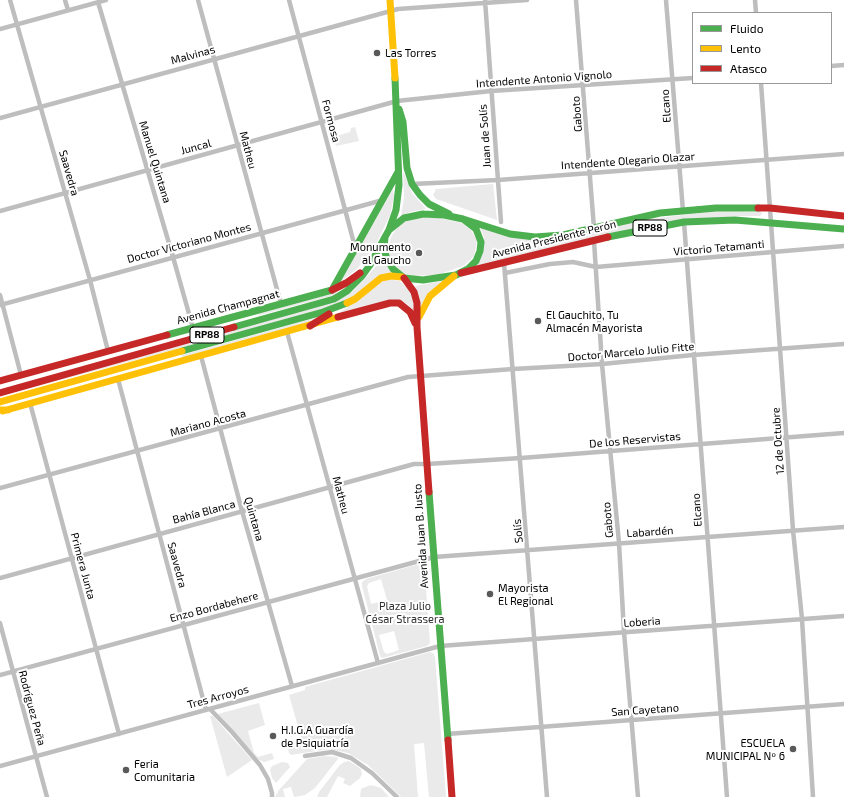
<!DOCTYPE html>
<html>
<head>
<meta charset="utf-8">
<style>
  body { margin:0 }
  #map { position:relative; width:844px; height:797px; overflow:hidden; background:#fff; font-family:"Exo 2",sans-serif }
  canvas { display:block }
  .legend { position:absolute; left:692px; top:12px; width:140px; height:72px; box-sizing:border-box; background:#fff; border:1px solid #999; margin:0; padding:5px 7px; list-style:none; font-size:12px; color:#000 }
  .legend li { display:flex; align-items:center; gap:8px; height:20px }
  .legend b { width:20px; border:1px solid #999 }
</style>
</head>
<body>
<div id="map">
<canvas width="844" height="797"></canvas>
<ul class="legend">
<li><b style="height:5px;background:#4caf50"></b>Fluido</li>
<li><b style="height:5px;background:#ffc107"></b>Lento</li>
<li><b style="height:5px;background:#c62828"></b>Atasco</li>
</ul>
</div>
<script>
const ctx = document.querySelector('canvas').getContext('2d');
ctx.lineJoin = 'round';
function paint(path, color) { ctx.fillStyle = color; ctx.fill(path, 'evenodd'); }
const toPath = rows => new Path2D(rows.map(r => 'M' + r).join(''));
function strokePath(path, color, width, dash) { ctx.strokeStyle = color; ctx.lineWidth = width; ctx.lineCap = dash ? 'butt' : 'round'; ctx.setLineDash(dash || []); ctx.stroke(path); }
function label(font, color, halo, rows, align = 'center') {
  ctx.font = font + ' "Exo 2",sans-serif'; ctx.lineWidth = 4; ctx.setLineDash([]); ctx.textBaseline = 'middle'; ctx.strokeStyle = halo; ctx.fillStyle = color; for (const [text, x, y, turn = 0] of rows) {
    ctx.save(); ctx.translate(x, y); ctx.rotate((+turn || 0) * Math.PI / 180); ctx.textAlign = isNaN(turn) ? turn : align; if (halo) ctx.strokeText(text, 0, 0); ctx.fillText(text, 0, 0); ctx.restore();
  }
}
paint(toPath([
  [355,127,359,141,336,146,333,137,350,132,351,128],
  [403,171,412,193,426,209,410,212,401,216,404,197],
  [493,184,497,220,436,199,433,195,436,189],
  [393,189,394,196,390,215,376,244,357,269,340,282],
  [716,211,761,212,762,214,760,216,738,216,700,219,477,267,484,237,480,227,517,238,641,220],
  [414,218,439,218,462,223,471,230,477,241,474,256,463,266,437,275,410,276,403,273,392,262,389,252,389,244,391,237,396,229,404,222],
  [383,259,392,273,354,297,309,314,0,396,353,291],
  [386,279,400,281,408,289,412,294,414,304,414,314,408,305,402,301,335,315,351,305],
  [443,281,428,294,419,308,418,296,415,286],
  [338,290,335,295,257,316,259,314,326,295],
  [319,317,306,324,183,358,182,355],
  [423,563,428,565,429,571,425,575,430,643,427,646,382,658,380,656,375,636,362,586,362,582,366,579],
  [381,579,387,600,371,604,367,586,369,583],
  [394,631,399,650,387,654,384,652,379,635],
  [430,652,433,653,435,657,446,797,429,797,424,743,414,744,418,797,401,797,368,765,348,753,329,749,291,755,289,753,288,748,303,744,289,695,305,690,305,687],
  [259,703,265,725,248,731,254,753,258,757,272,753,274,759,264,762,258,759,218,714],
  [210,716,213,716,252,760,227,777],
  [324,756,337,757,338,759,315,788,305,795,294,797,291,787,283,789,285,797,275,797,279,790,307,759],
  [349,761,361,769,362,774,360,778,350,786,343,783,345,779,338,776,327,797,317,797,319,792,339,766,344,762],
  [282,762,288,763,290,767,276,783,272,778,270,770,272,766],
  [371,785,381,788,389,797,360,797,361,789,368,786]
]), '#eaeaea');
strokePath(toPath([
  [10,0,90,280,108,351],
  [65,0,68,10],
  [198,0,281,304],
  [289,0,355,247],
  [485,0,501,222],
  [576,0,594,228],
  [666,0,683,211],
  [755,0,756,13],
  [98,2,173,257,193,328],
  [0,29,106,0],
  [831,66,844,65],
  [761,83,793,530,802,619,813,797],
  [0,118,398,9,527,0],
  [412,184,498,180,844,154],
  [0,211,397,101,491,91,693,78],
  [684,222,727,797],
  [594,241,602,364,619,543,624,632,638,797],
  [504,263,547,797],
  [505,273,550,264,573,262,596,267,844,246],
  [0,295,21,375],
  [0,305,383,200],
  [287,332,378,663],
  [201,356,242,511,292,686],
  [118,379,206,710],
  [30,403,119,734],
  [0,488,408,377,513,369,602,364,693,355,844,344],
  [0,578,414,464,427,464,521,458,844,433],
  [0,623,47,797],
  [0,675,434,557,844,527],
  [210,709,232,732,260,765,268,779,272,793,272,797],
  [447,734,844,704],
  [305,756,332,752,351,758,372,773,397,797],
  [0,766,440,646,844,616]
]), '#bebebe', 4.5);
strokePath(toPath([
  [399,109,403,122,407,168,412,184,420,195,429,204,449,214],
  [423,214,444,215,463,219,476,229,481,242,480,251,476,261,468,269,456,275,423,280,404,278,393,269,387,259,384,249,385,237,389,230,404,218,423,214],
  [463,219,510,234,535,237,563,235,660,213,716,208,758,208],
  [389,230,396,210,399,185,395,78],
  [608,237,684,222,735,220,844,229],
  [234,327,334,299,347,291,362,276,370,265,385,237],
  [167,335,332,290,398,172],
  [182,351,323,312,347,303],
  [429,492,448,740]
]), '#4caf50', 7);
strokePath(toPath([
  [390,0,395,78],
  [347,303,355,299,381,278,391,276,402,277],
  [419,317,430,296,454,276],
  [0,402,182,351],
  [0,410,8,410],
  [3,411,338,317]
]), '#ffc107', 7);
strokePath(toPath([
  [758,208,770,208,844,216],
  [461,273,608,237],
  [404,278,414,292,417,303,417,327,429,492],
  [332,290,346,283,360,273],
  [338,317,390,303,399,303,410,312,415,323],
  [310,326,329,314],
  [0,381,167,335],
  [0,393,234,327],
  [448,740,452,797]
]), '#c62828', 7);
for (const [x, y, r, color] of [
  [377,53,4,"#595959"],
  [419,253,4,"#595959"],
  [538,321,4,"#595959"],
  [490,594,4,"#595959"],
  [273,736,4,"#595959"],
  [793,749,4,"#595959"],
  [126,770,4,"#595959"]
]) { const dot = new Path2D(); dot.arc(x, y, r, 0, 2 * Math.PI); ctx.fillStyle = color; ctx.fill(dot); strokePath(dot, '#fff', 1.5); }
for (const [x, y, w] of [
  [650,228,34],
  [207,335,34]
]) { const box = new Path2D(); box.roundRect(x - w / 2, y - 8, w, 16, 3); ctx.fillStyle = '#fff'; ctx.fill(box); strokePath(box, '#000', 1); }
label('bold 10px', '#000', null, [
  ["RP88",650,228],
  ["RP88",207,335]
]);
label('11px', '#000', '#fff', [
  ["Las Torres",385,53],
  ["Monumento",411,247,"right"],
  ["al Gaucho",411,260,"right"],
  ["El Gauchito, Tu",546,315],
  ["Almacén Mayorista",546,328],
  ["Mayorista",498,588],
  ["El Regional",498,601],
  ["H.I.G.A Guardía",281,730],
  ["de Psiquiatría",281,743],
  ["ESCUELA",785,743,"right"],
  ["MUNICIPAL Nº 6",785,756,"right"],
  ["Feria",134,764],
  ["Comunitaria",134,777]
], 'left');
label('11px', '#000', '#fff', [
  ["Malvinas",193,55,-15],
  ["Intendente Antonio Vignolo",544,79,-4],
  ["Elcano",666,106,-94],
  ["Gaboto",577,114,-94],
  ["Formosa",331,121,75],
  ["Juan de Solís",485,136,-94],
  ["Juncal",196,147,-15],
  ["Matheu",248,150,75],
  ["Intendente Olegario Olazar",628,161,-4],
  ["Manuel Quintana",155,162,73],
  ["Saavedra",69,173,74],
  ["Avenida Presidente Perón",554,239,-14],
  ["Doctor Victoriano Montes",189,243,-15],
  ["Victorio Tetamanti",719,248,-5],
  ["Avenida Champagnat",228,307,-15],
  ["Doctor Marcelo Julio Fitte",631,352,-5],
  ["Mariano Acosta",208,423,-15],
  ["De los Reservistas",635,440,-5],
  ["12 de Octubre",778,441,-94],
  ["Matheu",341,495,75],
  ["Elcano",697,510,-94],
  ["Bahía Blanca",204,512,-15],
  ["Quintana",254,519,74],
  ["Gaboto",608,520,-95],
  ["Solís",518,531,-95],
  ["Labardén",650,532,-4],
  ["Avenida Juan B. Justo",421,536,-94],
  ["Saavedra",177,565,75],
  ["Primera Junta",83,566,75],
  ["Enzo Bordabehere",214,607,-15],
  ["Loberia",642,622,-4],
  ["Tres Arroyos",218,697,-15],
  ["Rodríguez Peña",32,708,75],
  ["San Cayetano",645,710,-4]
]);
label('11px', '#303030', '#fff', [
  ["Plaza Julio",405,606],
  ["César Strassera",405,619]
]);
</script>
</body>
</html>
